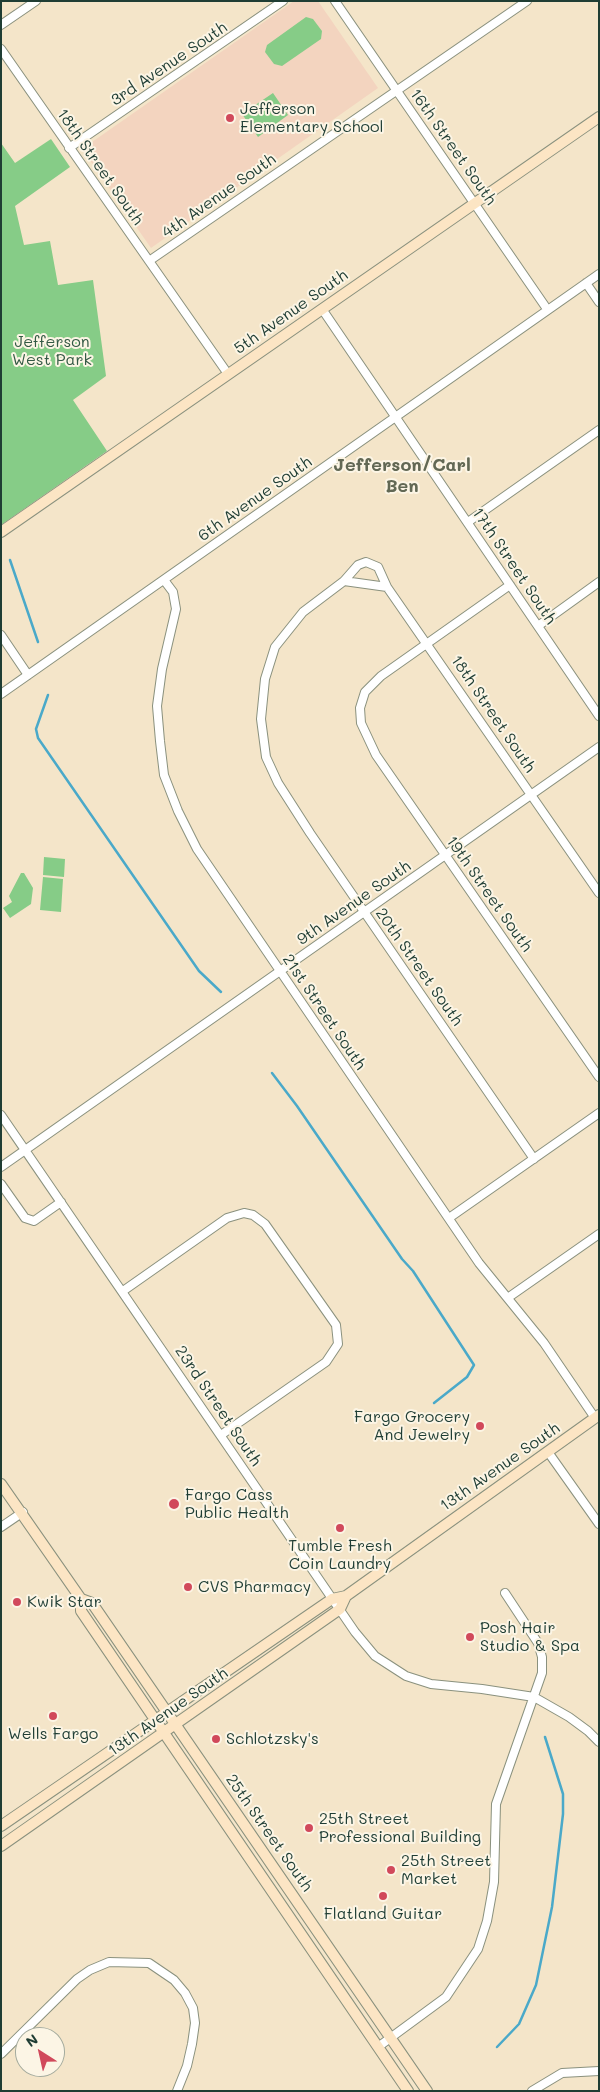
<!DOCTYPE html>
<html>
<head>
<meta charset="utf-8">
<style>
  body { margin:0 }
  #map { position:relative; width:600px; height:2092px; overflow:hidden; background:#f4e5c9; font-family:Mali,sans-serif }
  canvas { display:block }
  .frame { position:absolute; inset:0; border:2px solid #1f3d34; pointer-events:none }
  .north { position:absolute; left:15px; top:2027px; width:50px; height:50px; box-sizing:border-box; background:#fcf5e5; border:1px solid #a4ab9e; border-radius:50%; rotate:325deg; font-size:14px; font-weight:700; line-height:20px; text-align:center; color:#1f3d34 }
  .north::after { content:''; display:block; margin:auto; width:18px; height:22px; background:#d1495b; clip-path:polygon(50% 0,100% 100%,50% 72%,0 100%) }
</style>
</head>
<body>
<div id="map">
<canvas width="600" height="2092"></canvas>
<div class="frame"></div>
<div class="north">N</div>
</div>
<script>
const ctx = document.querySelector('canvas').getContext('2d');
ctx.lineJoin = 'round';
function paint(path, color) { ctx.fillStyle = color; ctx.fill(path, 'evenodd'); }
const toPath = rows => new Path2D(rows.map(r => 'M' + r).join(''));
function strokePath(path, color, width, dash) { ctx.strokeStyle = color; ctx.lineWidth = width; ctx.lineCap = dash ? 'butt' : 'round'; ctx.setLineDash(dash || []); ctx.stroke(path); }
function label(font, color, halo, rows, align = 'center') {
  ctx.font = font + ' Mali,sans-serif'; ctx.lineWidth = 4; ctx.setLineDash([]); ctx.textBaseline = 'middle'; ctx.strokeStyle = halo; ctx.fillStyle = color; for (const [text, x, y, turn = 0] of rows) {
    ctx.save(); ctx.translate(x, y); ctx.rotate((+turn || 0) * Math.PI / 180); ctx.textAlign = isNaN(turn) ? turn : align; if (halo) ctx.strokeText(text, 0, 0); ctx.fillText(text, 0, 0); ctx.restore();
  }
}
paint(toPath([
  [294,1,318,1,378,88,151,248,82,149]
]), '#f3d4bf');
paint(toPath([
  [306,17,313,19,322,31,321,39,282,66,274,64,265,52,267,45],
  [273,93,288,115,258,137,242,114],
  [51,139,70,167,15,206,24,245,50,241,58,285,93,280,106,376,73,400,107,451,1,525,1,143,15,163],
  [44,857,65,859,64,877,43,875],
  [21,873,24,873,33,888,31,904,10,918,3,908,12,902,9,896],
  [43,877,63,879,61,912,40,910]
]), '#86cc87');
strokePath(toPath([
  [10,560,38,642],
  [48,695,36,729,38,738,199,971,221,992],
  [272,1073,297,1106,402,1259,413,1271,474,1365,467,1377,434,1403],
  [497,2047,519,2024,536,1985,552,1907,563,1814,563,1794,545,1737]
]), '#4aa9c9', 2.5);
const street = toPath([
  [335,1,547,309],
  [1,25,36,1],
  [1,49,228,374],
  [69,148,283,1],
  [149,261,527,1],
  [586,283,599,302],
  [322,309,599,716],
  [468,522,599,430],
  [164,580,173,592,176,609,162,669,157,706,160,741,164,775,178,811,197,849,479,1263,544,1343,595,1418],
  [344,581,387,587,599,893],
  [510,585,381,676,365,692,360,708,361,723,376,755,599,1077],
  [387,587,378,567,366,562,358,565,344,581,303,612,275,647,265,679,261,719,266,757,278,783,310,833,534,1159],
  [538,626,599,582],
  [1,635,28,675],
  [1,694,599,274],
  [1,1115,355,1632,375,1656,406,1676,431,1684,482,1689,534,1697,569,1717,588,1731,599,1742],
  [1,1167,599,747],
  [1,1184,25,1218,34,1221,61,1202],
  [449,1218,599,1113],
  [123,1291,227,1218,244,1213,253,1215,265,1224,336,1325,338,1344,326,1362,221,1435],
  [509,1297,599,1234],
  [548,1452,599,1524],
  [1,1527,23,1512],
  [378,2047,446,1997,478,1949,487,1921,494,1882,496,1804,542,1673,542,1657,538,1643,505,1593],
  [1,2054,77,1979,90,1970,109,1962,149,1963,174,1980,185,1993,193,2008,195,2023,192,2044,187,2066,177,2091],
  [532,2091,562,2073,599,2071]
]);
const secondary = toPath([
  [1,532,599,117],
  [1,1484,81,1599,92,1603,427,2091],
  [81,1599,81,1611,408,2091],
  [1,1826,332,1599,346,1596,599,1415],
  [1,1846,340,1609,346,1596]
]);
strokePath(street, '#8a917e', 10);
strokePath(secondary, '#8a917e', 12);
strokePath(street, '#fff', 8);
strokePath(secondary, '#fce5c4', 10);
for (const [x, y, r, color] of [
  [230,118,5,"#d1495b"],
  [480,1426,5,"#d1495b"],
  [174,1504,6,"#d1495b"],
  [340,1528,5,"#d1495b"],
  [188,1587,5,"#d1495b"],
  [17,1602,5,"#d1495b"],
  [470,1637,5,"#d1495b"],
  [53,1716,5,"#d1495b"],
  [216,1739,5,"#d1495b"],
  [309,1828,5,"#d1495b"],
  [391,1870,5,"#d1495b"],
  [383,1896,5,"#d1495b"]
]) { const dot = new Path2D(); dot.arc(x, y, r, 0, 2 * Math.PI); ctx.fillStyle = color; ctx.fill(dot); strokePath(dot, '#fcf5e5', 2); }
label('16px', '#1f3d34', '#fcf5e5', [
  ["3rd Avenue South",169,64,-34],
  ["16th Street South",453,147,55],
  ["18th Street South",100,167,55],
  ["4th Avenue South",219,196,-35],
  ["5th Avenue South",291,312,-35],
  ["6th Avenue South",255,499,-35],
  ["17th Street South",514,566,56],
  ["18th Street South",493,714,56],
  ["19th Street South",489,894,55],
  ["9th Avenue South",354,903,-35],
  ["20th Street South",419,967,55],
  ["21st Street South",324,1012,56],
  ["23rd Street South",218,1406,56],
  ["13th Avenue South",500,1467,-35],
  ["13th Avenue South",168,1712,-35],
  ["25th Street South",269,1833,55]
]);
label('16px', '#1f3d34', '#fcf5e5', [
  ["Jefferson",240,109],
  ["Elementary School",240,127],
  ["Fargo Grocery",470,1417,"right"],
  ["And Jewelry",470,1435,"right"],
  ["Fargo Cass",185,1495],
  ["Public Health",185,1513],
  ["Tumble Fresh",340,1546,"center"],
  ["Coin Laundry",340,1564,"center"],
  ["CVS Pharmacy",198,1587],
  ["Kwik Star",27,1602],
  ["Posh Hair",480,1628],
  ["Studio & Spa",480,1646],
  ["Wells Fargo",53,1734,"center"],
  ["Schlotzsky's",226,1739],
  ["25th Street",319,1819],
  ["Professional Building",319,1837],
  ["25th Street",401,1861],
  ["Market",401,1879],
  ["Flatland Guitar",383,1914,"center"]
], 'left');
label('16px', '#345a45', '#fcf5e5', [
  ["Jefferson",52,342],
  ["West Park",52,360]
]);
label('bold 18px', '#626854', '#fcf5e5', [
  ["Jefferson/Carl",402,465],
  ["Ben",402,486]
]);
</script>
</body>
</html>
